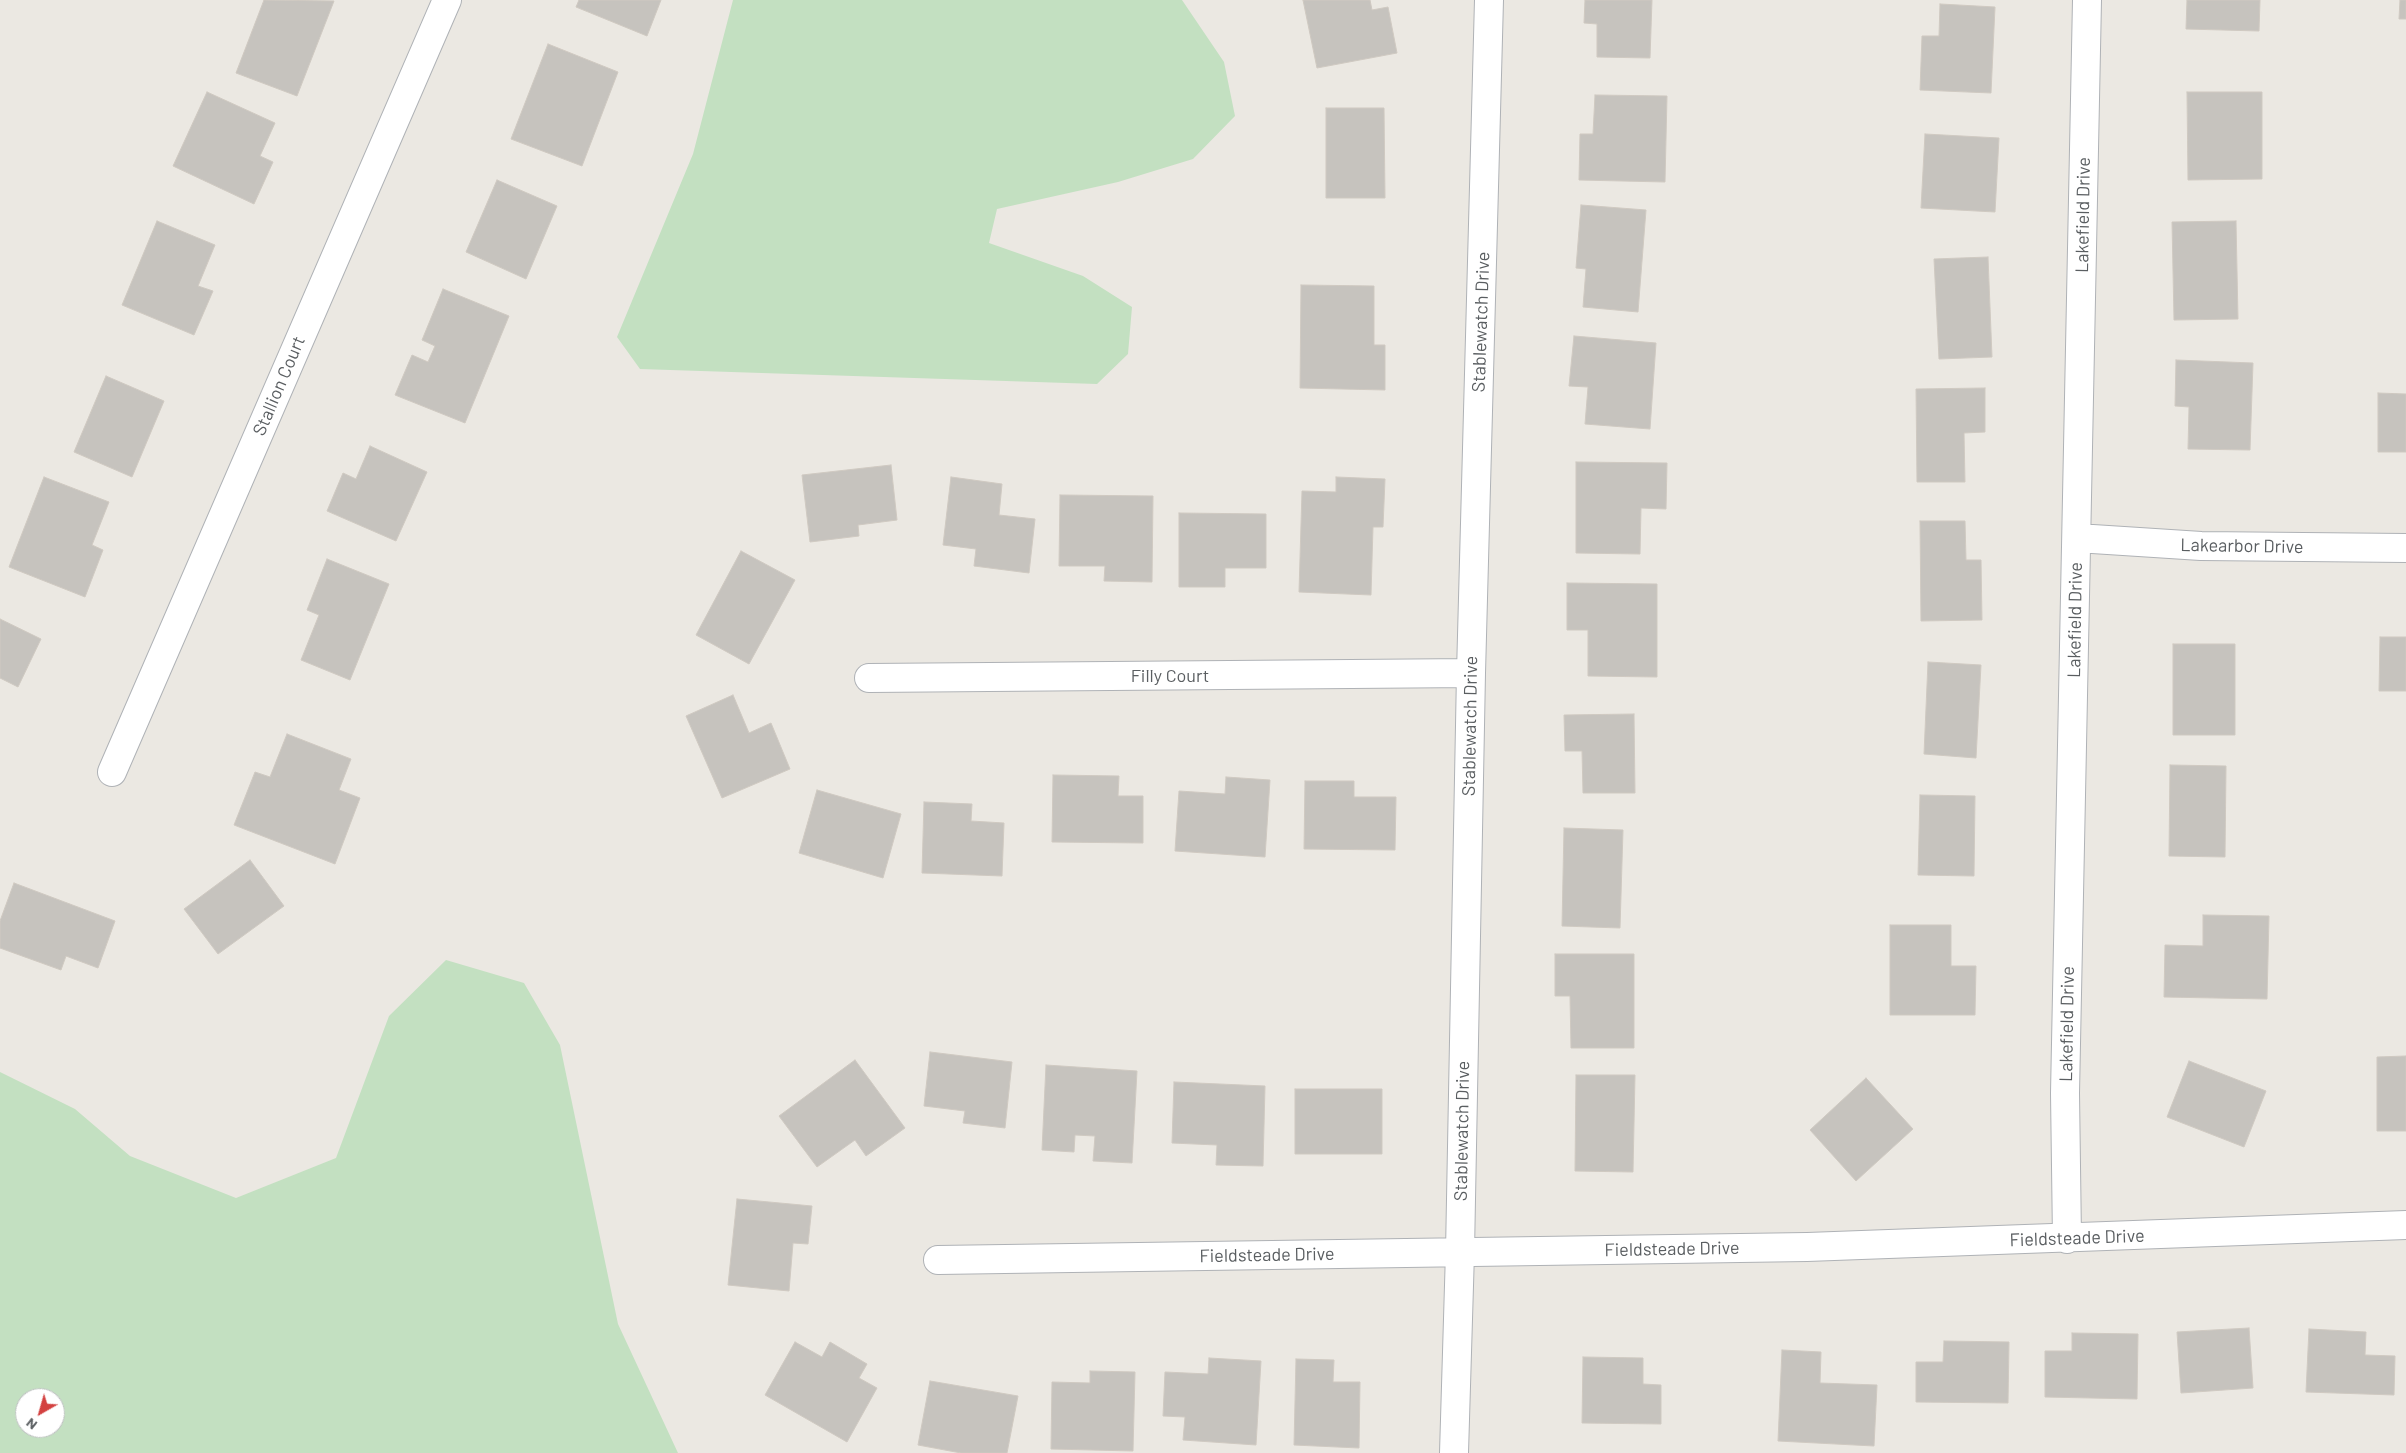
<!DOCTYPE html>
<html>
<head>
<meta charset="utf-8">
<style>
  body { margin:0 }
  #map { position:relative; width:2406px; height:1453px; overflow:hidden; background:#ebe8e2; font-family:Barlow,sans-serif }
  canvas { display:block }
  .north { position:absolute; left:15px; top:1388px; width:50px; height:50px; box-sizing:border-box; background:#fff; border:1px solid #bdbfc0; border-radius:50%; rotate:218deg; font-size:14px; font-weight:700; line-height:20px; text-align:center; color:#5a5e61 }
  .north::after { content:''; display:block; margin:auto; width:18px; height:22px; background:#d34140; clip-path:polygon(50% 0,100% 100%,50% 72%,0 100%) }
</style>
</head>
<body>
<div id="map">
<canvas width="2406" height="1453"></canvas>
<div class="north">N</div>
</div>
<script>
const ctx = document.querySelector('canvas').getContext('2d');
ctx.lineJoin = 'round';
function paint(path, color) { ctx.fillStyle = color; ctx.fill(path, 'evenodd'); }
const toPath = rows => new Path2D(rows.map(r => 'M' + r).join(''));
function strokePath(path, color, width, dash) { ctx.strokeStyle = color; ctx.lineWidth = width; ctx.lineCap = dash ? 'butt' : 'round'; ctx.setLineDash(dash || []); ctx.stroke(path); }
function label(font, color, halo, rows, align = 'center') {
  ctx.font = font + ' Barlow,sans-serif'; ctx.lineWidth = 4.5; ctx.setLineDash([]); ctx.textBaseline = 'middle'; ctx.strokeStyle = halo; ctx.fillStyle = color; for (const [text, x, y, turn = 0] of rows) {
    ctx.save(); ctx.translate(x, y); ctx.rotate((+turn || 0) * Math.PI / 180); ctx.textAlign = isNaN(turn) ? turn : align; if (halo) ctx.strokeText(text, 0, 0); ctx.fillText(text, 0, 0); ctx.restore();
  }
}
paint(toPath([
  [733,0,1182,0,1224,62,1235,116,1193,159,1118,182,997,209,989,243,1083,276,1132,307,1128,354,1097,384,640,369,617,337,693,154],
  [446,960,524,983,560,1045,618,1324,678,1453,0,1453,0,1072,75,1109,130,1156,236,1198,336,1158,389,1016],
  [25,1398,55,1398,55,1428,25,1428]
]), '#c3e0c1');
const building = toPath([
  [264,0,334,1,297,96,236,73,264,0],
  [579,0,661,0,647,36,576,7,579,0],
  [1303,0,1370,0,1372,10,1388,7,1397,53,1317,68,1303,0],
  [1585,0,1652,0,1650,58,1597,57,1597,24,1584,23,1585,0],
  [2187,0,2260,0,2259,31,2186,29,2187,0],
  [2400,0,2406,0,2406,19,2399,19,2400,0],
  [1940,4,1995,7,1991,93,1920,90,1922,36,1939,36,1940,4],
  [548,44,618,72,582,166,511,139,548,44],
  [207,92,275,123,260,156,273,162,254,204,173,166,207,92],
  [2187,92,2262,92,2262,179,2188,180,2187,92],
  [1595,95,1667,96,1665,182,1579,180,1580,134,1593,134,1595,95],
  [1326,108,1384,108,1385,198,1326,198,1326,108],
  [1925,134,1999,138,1995,212,1921,208,1925,134],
  [497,180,557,206,526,279,466,252,497,180],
  [1581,205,1646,210,1638,312,1583,307,1586,269,1576,268,1581,205],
  [157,221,215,245,198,286,213,291,194,335,122,305,157,221],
  [2236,221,2238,319,2174,320,2172,222,2236,221],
  [1988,257,1992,357,1939,359,1934,259,1988,257],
  [1301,285,1374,286,1374,345,1385,345,1385,390,1300,388,1301,285],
  [443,289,509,316,465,423,395,395,412,355,428,362,435,346,422,340,443,289],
  [1574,336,1656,343,1650,429,1585,424,1588,387,1569,386,1574,336],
  [2176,360,2253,363,2250,450,2188,449,2189,407,2175,406,2176,360],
  [106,376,164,401,132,477,74,452,106,376],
  [1985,388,1985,432,1964,433,1965,482,1917,482,1916,389,1985,388],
  [2378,393,2406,394,2406,452,2378,452,2378,393],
  [370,446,427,472,396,541,327,511,343,473,356,479,370,446],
  [1576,462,1667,463,1666,509,1641,508,1640,554,1576,553,1576,462],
  [891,465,897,520,858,525,859,536,810,542,802,475,891,465],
  [44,477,109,502,92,545,103,550,85,597,9,567,44,477],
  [951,477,1002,484,999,515,1035,519,1029,573,974,566,976,549,943,545,951,477],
  [1336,477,1385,479,1383,527,1373,527,1371,595,1299,592,1302,491,1336,492,1336,477],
  [1060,495,1153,496,1152,582,1104,581,1105,566,1059,566,1060,495],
  [1179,513,1266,514,1266,568,1225,568,1225,587,1179,587,1179,513],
  [1920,521,1965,521,1966,560,1981,560,1982,620,1921,621,1920,521],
  [741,551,795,580,749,664,696,635,741,551],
  [327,559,389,584,350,680,301,660,319,615,307,610,327,559],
  [1567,583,1657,584,1657,677,1588,676,1588,630,1567,630,1567,583],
  [0,619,41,639,18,687,0,678,0,619],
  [2380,637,2406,637,2406,691,2379,691,2380,637],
  [2173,644,2235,644,2235,735,2173,735,2173,644],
  [1928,662,1981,665,1976,758,1924,754,1928,662],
  [733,695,749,733,771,723,790,769,722,798,686,716,733,695],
  [1634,714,1635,793,1583,793,1582,751,1565,751,1564,715,1634,714],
  [287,734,351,759,339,790,360,798,335,864,234,825,255,772,270,777,287,734],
  [2170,765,2226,766,2225,857,2169,856,2170,765],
  [1053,775,1119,776,1118,796,1143,796,1143,843,1052,842,1053,775],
  [1226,777,1270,780,1265,857,1175,851,1179,791,1225,794,1226,777],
  [1305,781,1354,781,1354,797,1396,797,1395,850,1304,849,1305,781],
  [817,790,901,814,883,878,799,853,817,790],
  [1920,795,1975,796,1974,876,1918,875,1920,795],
  [924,802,972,804,971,821,1004,823,1002,876,922,873,924,802],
  [1564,828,1623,830,1620,928,1562,926,1564,828],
  [250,860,284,906,218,954,184,909,250,860],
  [14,883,115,921,98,968,66,956,61,970,0,948,0,921,14,883],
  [2203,915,2269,916,2267,999,2164,997,2165,945,2203,946,2203,915],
  [1890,925,1951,925,1951,966,1976,966,1975,1015,1890,1015,1890,925],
  [1555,954,1634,954,1634,1048,1571,1048,1570,996,1555,996,1555,954],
  [930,1052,1012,1062,1005,1128,963,1123,965,1111,924,1106,930,1052],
  [2406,1056,2406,1131,2377,1131,2377,1057,2406,1056],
  [855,1060,905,1128,866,1156,855,1140,817,1167,779,1116,855,1060],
  [2189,1061,2266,1091,2244,1147,2167,1117,2189,1061],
  [1046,1065,1137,1071,1132,1163,1093,1161,1095,1136,1075,1135,1074,1152,1042,1150,1046,1065],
  [1576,1075,1635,1075,1633,1172,1575,1171,1576,1075],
  [1866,1078,1913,1129,1856,1181,1810,1130,1866,1078],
  [1174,1082,1265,1086,1263,1166,1216,1165,1217,1145,1172,1143,1174,1082],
  [1295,1089,1382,1089,1382,1154,1295,1154,1295,1089],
  [737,1199,812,1206,808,1244,793,1243,789,1291,728,1285,737,1199],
  [2249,1328,2253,1388,2181,1393,2177,1332,2249,1328],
  [2309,1329,2366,1332,2365,1355,2395,1356,2394,1395,2306,1392,2309,1329],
  [2072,1333,2138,1334,2137,1399,2045,1397,2045,1351,2072,1351,2072,1333],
  [1944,1341,2009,1342,2008,1403,1916,1402,1916,1362,1943,1362,1944,1341],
  [795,1342,822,1357,830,1342,867,1364,859,1378,877,1388,847,1442,765,1395,795,1342],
  [1782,1350,1821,1352,1820,1383,1877,1385,1874,1446,1778,1441,1782,1350],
  [1583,1357,1643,1358,1643,1384,1661,1385,1661,1424,1582,1423,1583,1357],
  [1209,1358,1261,1361,1256,1445,1183,1440,1185,1417,1163,1416,1165,1372,1208,1374,1209,1358],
  [1296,1359,1334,1360,1333,1382,1360,1382,1359,1448,1294,1445,1296,1359],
  [1090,1371,1135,1372,1133,1451,1051,1449,1052,1382,1090,1383,1090,1371],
  [930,1381,1018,1396,1007,1453,961,1453,918,1445,930,1381]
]);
paint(building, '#c6c3be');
strokePath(building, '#cfc9c1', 1);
const street = toPath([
  [2077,538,2201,546,2406,548],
  [869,678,1471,673],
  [112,772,447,0],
  [2067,1239,2065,1093,2087,0],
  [938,1260,1807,1247,2406,1225],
  [1454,1453,1460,1252,1471,673,1489,0]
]);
strokePath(street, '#afb2b6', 30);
strokePath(street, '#fff', 28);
label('18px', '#5a5e61', '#fff', [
  ["Lakefield Drive",2083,215,-89],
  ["Stablewatch Drive",1481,322,-88],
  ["Stallion Court",279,386,-67],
  ["Lakearbor Drive",2242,546,1],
  ["Lakefield Drive",2075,620,-89],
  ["Filly Court",1170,676],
  ["Stablewatch Drive",1470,726,-89],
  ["Lakefield Drive",2067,1024,-89],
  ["Stablewatch Drive",1462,1131,-89],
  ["Fieldsteade Drive",2077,1238,-2],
  ["Fieldsteade Drive",1672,1249,-1],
  ["Fieldsteade Drive",1267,1255,-1]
]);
</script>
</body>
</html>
